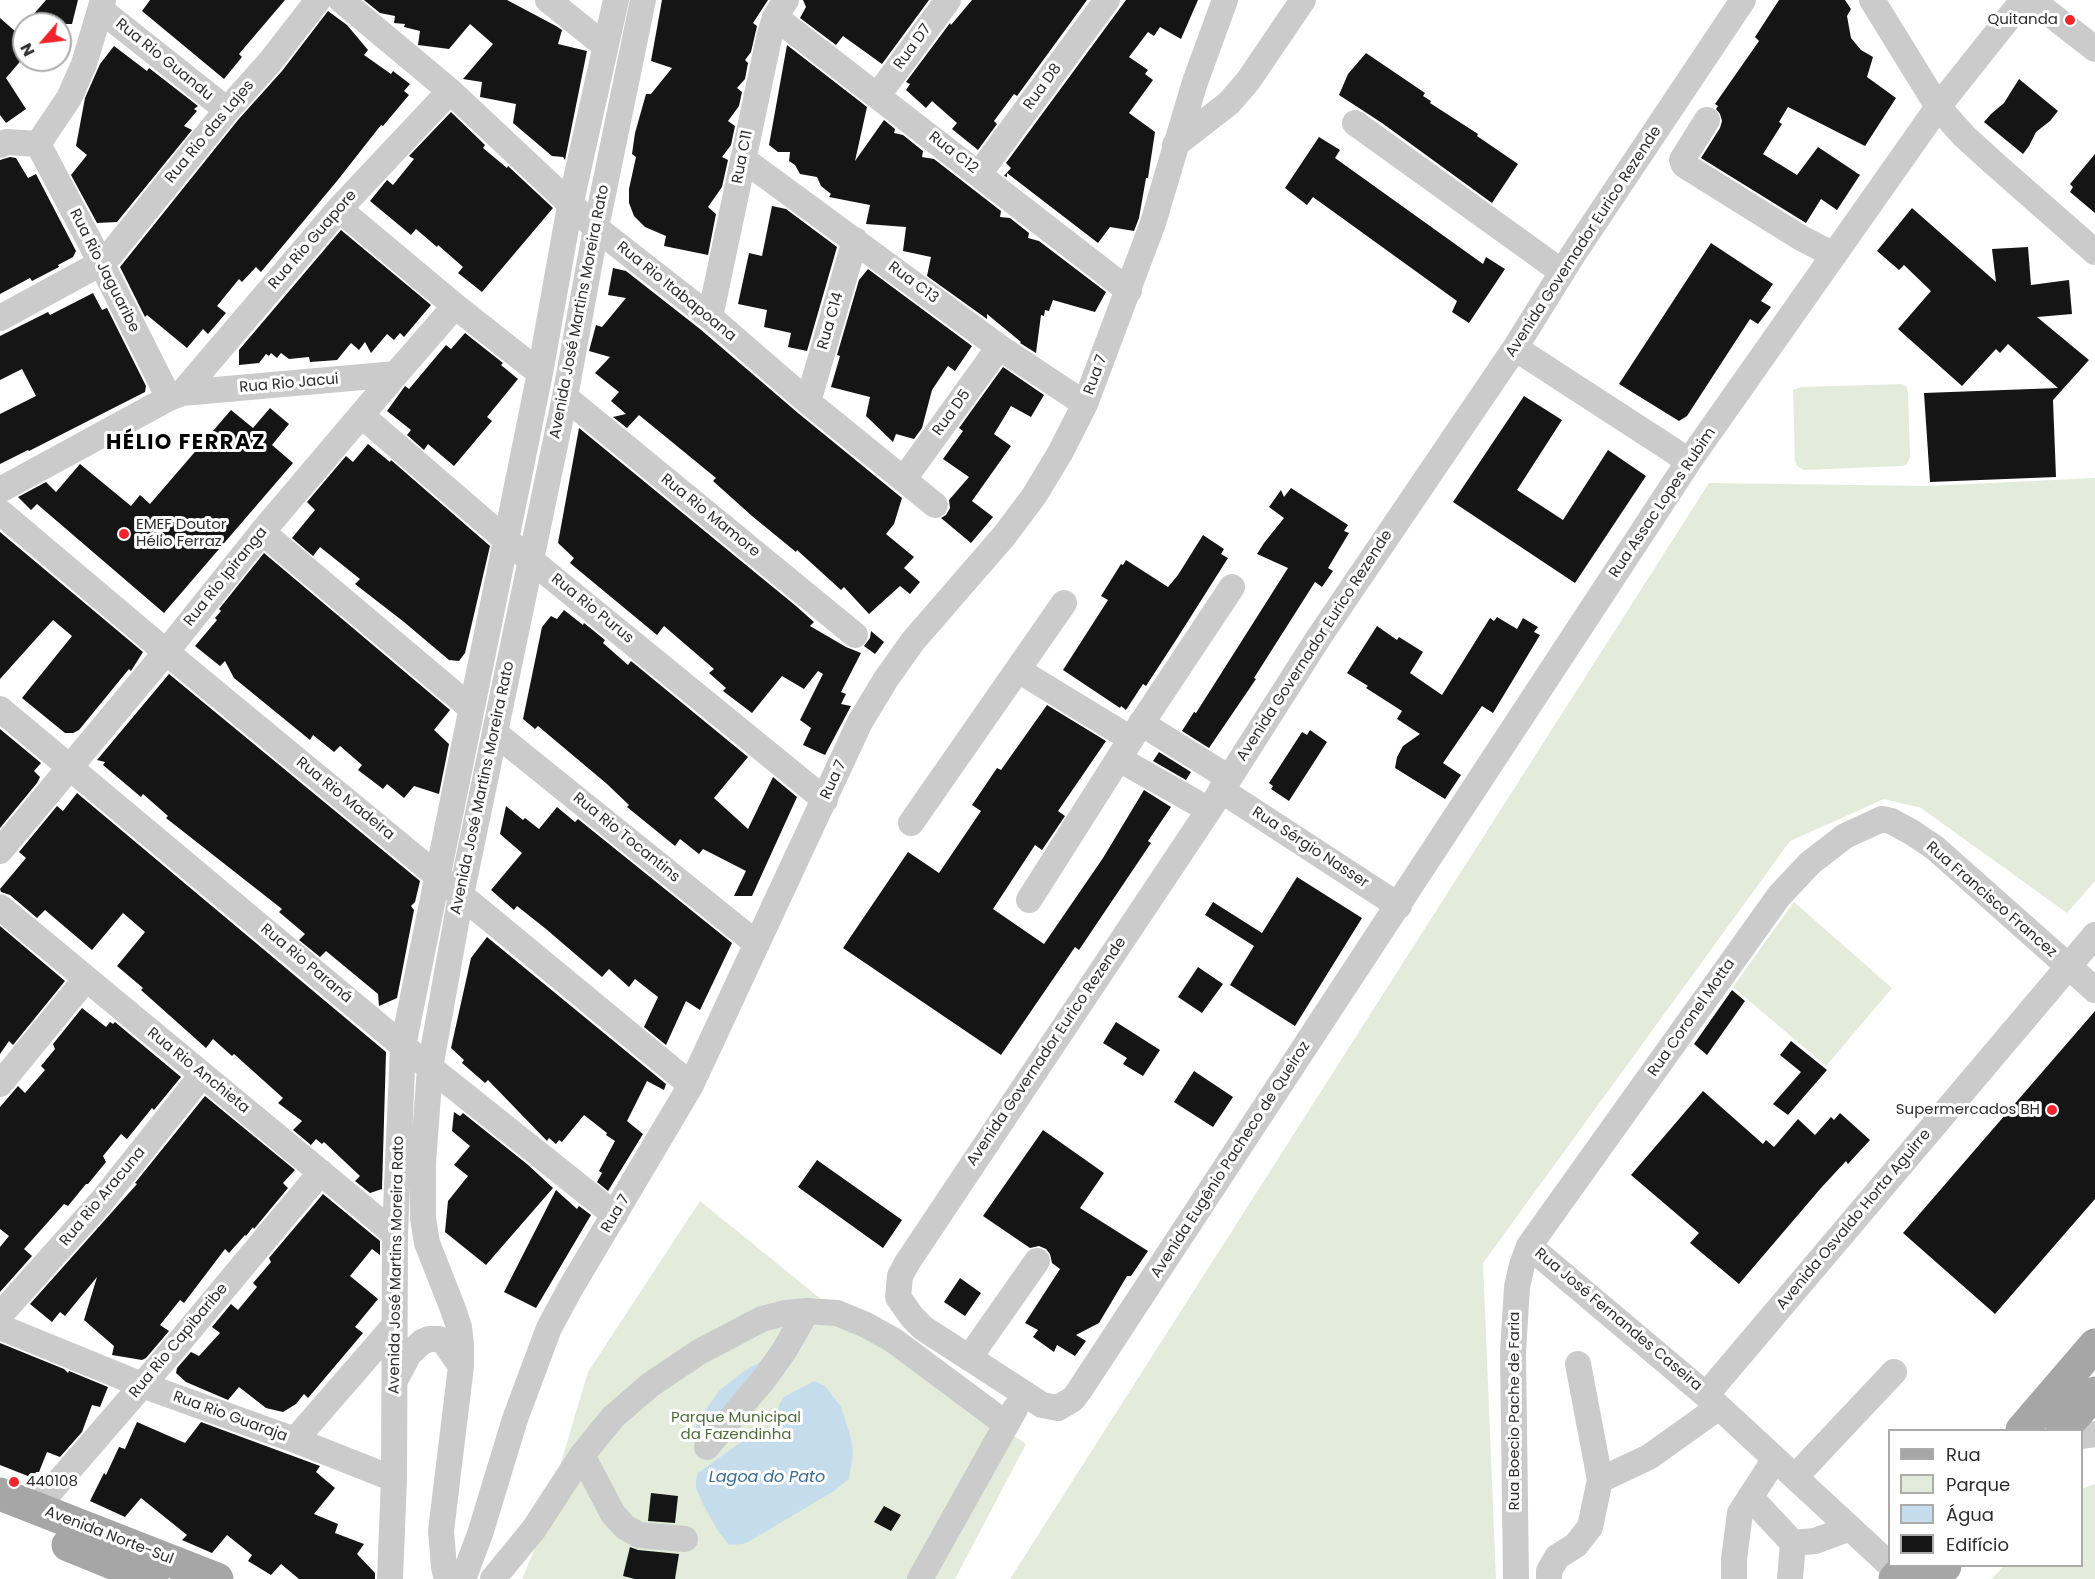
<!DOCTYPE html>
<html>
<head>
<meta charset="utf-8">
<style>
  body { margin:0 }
  #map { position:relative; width:2095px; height:1579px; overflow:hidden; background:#fff; font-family:Poppins,sans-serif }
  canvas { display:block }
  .legend { position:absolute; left:1888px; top:1429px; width:195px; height:138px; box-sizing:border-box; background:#fff; border:2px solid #ababab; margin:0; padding:8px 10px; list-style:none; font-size:18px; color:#2e2e2e }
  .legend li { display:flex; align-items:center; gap:12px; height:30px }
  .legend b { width:30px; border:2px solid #ababab }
  .north { position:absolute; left:12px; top:12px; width:60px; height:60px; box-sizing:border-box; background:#fff; border:2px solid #ababab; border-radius:50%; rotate:242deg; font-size:16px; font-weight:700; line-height:24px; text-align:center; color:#2e2e2e }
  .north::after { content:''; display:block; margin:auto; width:21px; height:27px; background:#f0242a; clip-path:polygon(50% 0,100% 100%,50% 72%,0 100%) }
</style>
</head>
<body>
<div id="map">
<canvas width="2095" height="1579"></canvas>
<ul class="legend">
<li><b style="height:8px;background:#a6a6a6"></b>Rua</li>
<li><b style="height:16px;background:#e3ecda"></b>Parque</li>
<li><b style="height:16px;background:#c5dced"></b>Água</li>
<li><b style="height:16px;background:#151515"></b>Edifício</li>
</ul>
<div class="north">N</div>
</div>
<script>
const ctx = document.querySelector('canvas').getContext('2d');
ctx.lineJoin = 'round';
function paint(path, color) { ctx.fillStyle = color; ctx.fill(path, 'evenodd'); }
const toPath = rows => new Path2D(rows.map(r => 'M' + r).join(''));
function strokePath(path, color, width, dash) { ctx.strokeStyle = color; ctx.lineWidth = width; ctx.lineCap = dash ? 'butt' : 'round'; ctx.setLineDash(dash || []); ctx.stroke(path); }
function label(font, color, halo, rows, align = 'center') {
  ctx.font = font + ' Poppins,sans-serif'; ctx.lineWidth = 6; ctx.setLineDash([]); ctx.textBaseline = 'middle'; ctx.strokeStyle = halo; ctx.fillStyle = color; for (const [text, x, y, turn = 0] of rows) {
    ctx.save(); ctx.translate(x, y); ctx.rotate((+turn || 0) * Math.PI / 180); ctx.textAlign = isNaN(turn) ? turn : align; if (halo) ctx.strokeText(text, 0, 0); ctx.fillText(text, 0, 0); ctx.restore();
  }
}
paint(toPath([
  [1902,384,1906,386,1908,392,1910,457,1907,464,1902,466,1804,470,1797,466,1795,461,1793,390,1801,387],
  [2095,478,2095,881,2067,913,1921,808,1884,799,1790,841,1483,1263,1496,1579,1010,1579,1709,483,1929,486],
  [1794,902,1892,988,1826,1066,1733,987],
  [700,1201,848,1321,1026,1444,955,1579,522,1579,536,1546,588,1372],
  [2095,1484,2095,1579,1991,1579,2004,1566,2082,1566,2082,1489]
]), '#e3ecda');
paint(toPath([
  [760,1362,765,1362,701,1436,696,1433,696,1423,720,1390,744,1371],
  [814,1381,825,1386,841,1407,851,1438,853,1453,849,1479,834,1491,748,1542,743,1544,729,1545,718,1531,703,1504,696,1488,696,1480,698,1473,758,1430,765,1431,772,1427,775,1424,779,1405,784,1397]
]), '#c5dced');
paint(toPath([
  [46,0,78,0,72,24,25,24],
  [150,0,285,0,239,54,242,57,224,79,142,11],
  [364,0,507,0,556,26,562,30,558,44,587,51,565,160,563,157,552,156,513,123,516,104,480,97,482,82,463,79,493,44,470,24,449,49,418,45,420,31,404,27,405,24,394,23,395,16,380,13],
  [662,0,768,0,753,23,757,26,751,52,745,60,748,63,745,79,737,88,742,92,739,106,728,121,735,126,731,145,722,157,728,160,722,187,708,207,716,214,708,255,664,246,666,236,645,227,634,216,629,203,629,189,636,157,632,154,635,133,646,94,651,94,672,68,651,61],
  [803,0,929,0,882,64,843,36,836,45,800,18,806,7],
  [972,0,1087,0,1017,96,1014,94,994,121,997,124,978,150,952,129,957,123,932,101,926,108,906,90,910,84,906,82,950,23,951,25],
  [1126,0,1198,0,1181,39,1160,27,1154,36,1148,32,1129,57,1148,70,1145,74,1153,80,1129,113,1155,132,1148,178,1146,178,1139,218,1134,231,1110,227,1098,243,1007,173,1007,177,1004,176,1011,168,1006,163],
  [1779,0,1845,0,1851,9,1847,16,1851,38,1861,50,1873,57,1867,77,1896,98,1865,146,1788,107,1779,122,1782,124,1763,154,1797,175,1818,147,1860,175,1837,210,1821,199,1806,223,1701,158,1720,128,1722,121,1720,114,1716,109,1718,106,1715,104,1759,41,1755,37],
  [328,11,347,25,368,50,364,55,391,74,393,71,410,84,404,91,409,95,383,126,381,125,337,181,261,272,256,267,242,282,239,279,217,306,226,313,208,334,203,329,187,348,147,315,145,317,120,267,238,120,282,71],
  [0,18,24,39,24,57,6,78,26,109,6,123,0,115],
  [787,45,867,107,855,161,884,120,895,129,894,133,903,135,923,151,922,157,934,159,1001,211,1000,217,1010,218,1029,233,1028,238,1039,241,1106,292,1095,312,1053,300,1049,311,1045,310,1044,316,1041,315,1036,353,1020,343,1021,342,987,314,987,319,927,276,931,257,903,251,906,227,866,224,870,205,829,197,831,194,821,186,817,177,800,174,795,165,789,161,790,152,778,152,769,145],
  [114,46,147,71,149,68,198,106,194,109,197,111,184,126,192,130,117,222,97,223,71,175,87,155,76,146,85,98,100,64],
  [1366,53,1425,93,1423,96,1431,101,1430,103,1478,134,1477,136,1518,164,1492,203,1382,123,1339,95,1348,74],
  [2019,79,2058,111,2050,121,2036,132,2029,146,2023,154,1984,122,1991,114,2004,103],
  [451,112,485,145,483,148,507,168,508,166,553,208,482,292,458,273,463,267,438,245,437,247,416,229,411,235,370,201,387,180,393,185,414,159,409,156],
  [1319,137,1340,150,1335,158,1483,264,1486,257,1505,269,1469,323,1452,312,1457,301,1313,197,1307,205,1285,188],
  [2095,154,2095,213,2070,192,2073,187,2070,184],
  [10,157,16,158,28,178,36,174,76,251,73,257,58,265,59,267,32,281,30,278,0,294,0,160],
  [772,206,786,209,837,247,807,351,788,347,791,333,764,327,767,310,738,304,749,253,762,256],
  [1912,208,1996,282,1992,249,2028,247,2031,285,2069,280,2072,314,2037,317,2089,360,2053,400,2056,477,1930,482,1924,393,2058,388,2008,344,2000,353,1996,349,1962,386,1898,329,1931,291,1904,265,1899,270,1877,251],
  [341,230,431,305,404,337,400,333,394,340,387,334,371,353,365,342,359,350,351,343,337,360,310,362,309,357,289,359,281,353,277,358,271,353,269,356,266,354,259,363,239,365,239,350],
  [1711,243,1773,284,1761,301,1771,307,1758,324,1750,319,1687,416,1679,421,1619,384],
  [613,268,626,271,700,329,798,413,902,498,894,524,886,534,914,557,904,568,920,582,910,594,900,586,869,614,844,587,841,590,797,550,796,552,752,516,713,481,716,478,639,415,627,428,613,417,626,414,611,401,619,392,595,373,610,357,589,351,596,325,602,327,626,298,608,295],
  [868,269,972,346,955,371,948,366,932,390,922,428,914,439,896,434,893,442,866,416,870,397,831,387,840,356,837,355,859,280],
  [93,293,102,310,107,308,146,386,145,392,29,451,28,450,0,464,0,414,36,396,22,369,0,380,0,336,48,312,50,315],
  [465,333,503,363,501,365,518,379,487,417,492,421,454,466,428,444,424,450,407,435,411,430,387,411,405,386,409,389,446,345,451,349],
  [1003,367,1044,395,1031,417,1011,406,994,434,1011,446,972,501,993,517,971,543,941,518,946,515,950,508,949,500,969,477,943,459,963,431,959,428],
  [1524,396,1562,420,1517,490,1563,520,1608,450,1646,476,1575,583,1453,502],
  [270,408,289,424,272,445,293,463,164,613,37,504,31,510,18,497,46,482,56,492,80,464,131,506,140,495,150,504,231,410,253,428],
  [579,428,796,606,814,622,810,626,846,647,861,653,841,692,846,694,841,704,851,706,825,755,803,745,811,728,800,720,823,674,818,671,804,689,782,676,752,713,723,691,726,688,709,673,714,669,664,626,657,635,570,563,574,558,558,543],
  [368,444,390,462,391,460,490,546,465,653,459,661,449,660,404,622,355,584,360,579,320,547,313,556,292,538,315,510,307,502,346,456,353,462],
  [1291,488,1348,525,1344,531,1349,533,1328,568,1333,571,1322,587,1315,582,1254,678,1256,679,1209,748,1182,731,1194,712,1196,713,1288,568,1257,554,1264,543,1284,518,1269,507,1281,490,1284,497],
  [0,532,143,652,131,671,129,669,79,730,73,733,65,733,22,698,72,636,53,620,0,679],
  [1203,535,1224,549,1221,554,1228,558,1176,640,1146,686,1143,684,1126,710,1121,706,1120,708,1063,670,1108,600,1101,596,1121,564,1123,565,1126,560,1168,587,1178,575],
  [264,553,450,710,434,730,449,744,439,794,414,786,404,798,387,784,383,789,358,770,362,765,340,746,334,752,313,735,310,740,234,678,225,661,220,666,195,646,217,620,215,618,221,611,219,609],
  [564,610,583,625,584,623,605,640,603,643,628,665,631,661,748,757,714,798,748,829,773,777,797,797,752,896,734,896,746,871,703,849,699,854,680,839,675,846,627,807,629,805,607,784,538,726,535,729,523,719,542,627,551,616,557,619],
  [1497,617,1517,629,1523,618,1538,627,1534,632,1540,635,1493,713,1482,706,1443,763,1461,775,1445,799,1395,768,1397,757,1403,746,1420,734,1397,719,1402,711,1366,688,1368,686,1347,673,1377,626,1397,640,1399,637,1423,652,1410,673,1442,695,1490,618,1494,621],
  [871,631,884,642,875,654,864,646,870,638],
  [169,674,420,881,415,902,411,906,414,910,397,998,379,1006,378,994,326,951,320,957,299,940,305,934,279,912,282,909,166,818,168,816,143,794,141,797,103,765,105,762,97,760],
  [1047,705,1106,741,1058,811,1065,816,1042,850,1035,845,993,909,1044,944,1103,858,1144,790,1171,807,1148,841,1151,843,1079,950,1075,947,1001,1055,843,948,908,852,939,873,981,811,972,805,997,768,1001,770],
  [0,729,41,763,34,771,40,777,37,783,0,828],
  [1310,730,1327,742,1289,801,1271,789,1273,786,1269,783,1302,732,1307,735],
  [1159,752,1191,772,1186,780,1153,761],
  [77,793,386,1052,382,1189,370,1193,355,1181,360,1176,324,1142,322,1144,316,1139,311,1145,293,1130,302,1121,278,1103,283,1098,234,1054,232,1056,213,1039,206,1048,141,990,143,988,117,966,145,932,123,913,92,950,45,910,37,918,10,895,1,892,0,889,26,858,19,852,57,806,63,811],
  [506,806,523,820,525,818,539,829,557,807,575,822,578,819,732,943,700,1010,686,1001,666,1045,644,1027,658,997,635,979,629,987,609,969,602,977,546,929,517,906,514,910,491,890,522,853,500,834],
  [1297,877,1362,918,1295,1026,1230,985,1254,946,1205,915,1213,902,1262,933],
  [0,926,65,981,13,1045,9,1041,0,1054],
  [487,937,666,1084,664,1090,647,1081,627,1121,643,1134,608,1191,597,1182,602,1173,599,1171,615,1141,606,1135,607,1133,584,1115,562,1142,559,1140,556,1144,549,1138,547,1141,488,1080,485,1083,462,1063,464,1060,451,1048,471,958],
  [1198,967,1223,984,1202,1013,1178,997],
  [1732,990,1745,1001,1707,1055,1694,1044],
  [82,1008,106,1027,110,1022,113,1024,115,1022,181,1077,154,1110,152,1108,127,1139,121,1134,103,1156,106,1162,88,1184,86,1184,68,1206,64,1204,24,1249,32,1256,0,1292,0,1247,9,1236,0,1229,0,1107,18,1086,25,1093,45,1070,41,1066,55,1049,53,1044],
  [2095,1011,2095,1199,1995,1314,1903,1233],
  [1116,1022,1160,1050,1143,1076,1123,1064,1127,1058,1103,1043],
  [1791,1041,1827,1070,1788,1115,1773,1104,1801,1072,1780,1055],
  [1194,1071,1233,1097,1213,1127,1174,1102],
  [1703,1091,1763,1144,1766,1140,1774,1147,1798,1119,1815,1135,1831,1117,1834,1120,1840,1113,1870,1140,1848,1164,1846,1161,1821,1188,1739,1284,1690,1243,1699,1233,1631,1175],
  [205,1096,295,1170,283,1183,288,1188,254,1229,253,1227,246,1236,245,1235,229,1253,225,1249,184,1303,180,1300,160,1325,169,1331,146,1358,142,1360,112,1355,114,1346,84,1320,97,1277,65,1316,60,1312,52,1322,30,1304,137,1184,135,1183],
  [454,1112,460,1116,463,1113,527,1164,553,1188,486,1265,445,1232,448,1201,468,1176,454,1165,470,1146,452,1131],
  [1043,1130,1104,1173,1080,1208,1148,1251,1131,1276,1127,1276,1099,1323,1076,1335,1086,1341,1075,1356,1057,1345,1054,1352,1033,1337,1038,1330,1025,1323,1060,1269,1052,1263,1050,1254,1046,1249,1039,1246,1030,1248,983,1216],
  [817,1160,902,1220,883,1248,798,1187],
  [556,1190,577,1209,579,1206,591,1215,536,1308,504,1292],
  [323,1194,380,1241,380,1255,372,1249,350,1276,378,1299,355,1327,363,1333,308,1398,304,1394,296,1404,283,1412,266,1408,239,1387,228,1400,186,1382,176,1373,177,1368,191,1352,199,1356,220,1333,212,1327,231,1304,238,1310,257,1287,253,1283,271,1262,269,1258],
  [960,1278,981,1293,965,1316,944,1302],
  [0,1343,64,1369,68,1373,69,1371,108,1387,100,1407,92,1405,82,1432,60,1457,47,1452,39,1472,36,1472,33,1478,0,1465],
  [137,1422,185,1443,201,1422,320,1466,316,1472,335,1488,314,1514,338,1524,335,1533,364,1544,357,1554,375,1573,375,1579,299,1579,281,1564,271,1575,248,1561,252,1555,227,1535,212,1553,182,1540,187,1535,141,1498,125,1517,90,1501,104,1473,106,1475,119,1447,125,1449],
  [651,1493,678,1496,675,1523,648,1521],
  [884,1506,901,1515,891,1531,874,1522],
  [630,1547,638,1550,679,1554,675,1579,635,1579,623,1576]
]), '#151515');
strokePath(toPath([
  [341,0,450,91,596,228,710,317,808,402,935,505],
  [548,0,605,46],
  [1743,0,1574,253,1515,348,1319,637,1209,810,907,1263,900,1276,898,1297,912,1317,923,1328,1042,1405,1058,1408,1073,1399,1079,1391,1689,461,1938,107,2023,0],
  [1872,0,1938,107,1964,136,1997,166,2095,252],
  [2032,0,2095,49],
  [101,10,227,110],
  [775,17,1129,291],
  [878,95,948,0],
  [1707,120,1682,160,1684,165,1801,238,1834,255],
  [1355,123,1562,272],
  [38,144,101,263,169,398],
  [38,144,69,98,84,64,103,0],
  [0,145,7,142,38,144],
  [1175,145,1229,103,1248,81,1303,0],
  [743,159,999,347,1085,404],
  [979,174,1107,0],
  [339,209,455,306,540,373],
  [710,317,769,38,775,17,786,0],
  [0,318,101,263,110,255,227,110,270,62,318,0],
  [1515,348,1689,461],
  [182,393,339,209,450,91],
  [565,397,855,635],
  [808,402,855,240],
  [361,415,505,539,825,800],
  [904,479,999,347],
  [0,490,169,398,182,393,396,374],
  [0,512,166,652,691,1085],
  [262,532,471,708],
  [1018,670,1131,739],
  [0,709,403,1046,615,1215],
  [1141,723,1229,778],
  [495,733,757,944],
  [1119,759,1209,810],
  [1221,790,1399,906],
  [911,823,1064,603],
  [0,851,166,652,262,532,396,374,455,306],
  [1029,900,1131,739,1232,587],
  [0,907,395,1234],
  [0,1084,86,979],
  [1529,1246,1706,1395,1890,1565],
  [0,1315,101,1202,202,1075],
  [0,1327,142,1385,295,1440,394,1479],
  [969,1358,1037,1261],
  [395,1380,409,1354,422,1342,429,1339,439,1339,445,1343,461,1366],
  [1706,1395,2095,935],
  [2082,1436,2095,1434],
  [295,1440,394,1326],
  [707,1447,764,1379,784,1351,807,1311],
  [582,1455,613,1514,625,1527,639,1535,685,1539],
  [1795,1477,1894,1372],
  [1600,1480,1649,1457,1719,1407],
  [1750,1497,1793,1543,1815,1541,1850,1528],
  [36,1508,176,1346,321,1172],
  [390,1579,394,1479,395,1234,403,1046,540,373,570,206,616,0],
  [447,1579,444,1567,441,1531,461,1366,461,1345,459,1327,453,1309,427,1243,423,1218,423,1163,430,1068,461,895,565,397,596,228,643,0],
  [463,1579,480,1534,515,1419,549,1328,570,1289,691,1085,860,722,886,679,913,641,1004,536,1034,496,1060,453,1085,404,1153,223,1195,82,1225,0],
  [493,1579,534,1529,582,1455,613,1417,650,1385,699,1352,762,1319,785,1313,807,1311,837,1313,866,1325,893,1340,1006,1424],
  [920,1579,1015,1409],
  [1516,1579,1513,1352,1517,1287,1522,1265,1529,1246,1779,896,1810,863,1845,836,1882,819,1891,821,1913,833,1935,848,2095,990],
  [1549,1579,1549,1571,1557,1557,1576,1545,1590,1527,1600,1480,1578,1364],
  [1734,1579,1734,1559,1740,1513,1775,1459],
  [1790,1579,1793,1543]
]), '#cbcbcb', 26);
strokePath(toPath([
  [2022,1430,2095,1345],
  [2062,1430,2095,1393],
  [0,1494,217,1579],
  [68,1545,152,1579],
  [1895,1579,1907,1566],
  [1933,1579,1945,1566]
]), '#a6a6a6', 33);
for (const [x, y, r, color] of [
  [2070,20,6,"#f0242a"],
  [124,534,6,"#f0242a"],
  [2052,1110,6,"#f0242a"],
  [14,1482,6,"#f0242a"]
]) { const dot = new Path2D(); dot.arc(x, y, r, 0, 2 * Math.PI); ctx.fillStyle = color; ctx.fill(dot); strokePath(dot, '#fff', 2); }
label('15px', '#2e2e2e', '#fff', [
  ["Quitanda",2058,20],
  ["EMEF Doutor",136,525,"left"],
  ["Hélio Ferraz",136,542,"left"],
  ["Supermercados BH",2040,1110],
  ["440108",26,1482,"left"]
], 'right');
label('15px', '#2e2e2e', '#fff', [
  ["Rua D7",913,47,-54],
  ["Rua Rio Guandu",164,60,39],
  ["Rua D8",1043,87,-54],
  ["Rua Rio das Lajes",210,132,-50],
  ["Rua C12",953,153,38],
  ["Rua C11",743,157,-79],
  ["Rua Rio Guapore",313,240,-49],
  ["Avenida Governador Eurico Rezende",1584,242,-57],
  ["Rua Rio Jaguaribe",104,271,63],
  ["Rua C13",913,283,37],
  ["Rua Rio Itabapoana",676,292,39],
  ["Avenida José Martins Moreira Rato",580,312,-79],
  ["Rua C14",831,321,-74],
  ["Rua 7",1096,375,-70],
  ["Rua Rio Jacui",289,384,-5],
  ["Rua D5",952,413,-54],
  ["Rua Assac Lopes Rubim",1663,503,-56],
  ["Rua Rio Mamore",710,516,39],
  ["Rua Rio Ipiranga",226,577,-51],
  ["Rua Rio Purus",592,609,39],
  ["Avenida Governador Eurico Rezende",1315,646,-57],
  ["Rua 7",834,780,-65],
  ["Avenida José Martins Moreira Rato",483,788,-78],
  ["Rua Rio Madeira",345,799,39],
  ["Rua Rio Tocantins",626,838,39],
  ["Rua Sérgio Nasser",1310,848,33],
  ["Rua Francisco Francez",1991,900,41],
  ["Rua Rio Paraná",306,964,40],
  ["Rua Coronel Motta",1692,1018,-55],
  ["Avenida Governador Eurico Rezende",1047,1052,-56],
  ["Rua Rio Anchieta",198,1071,39],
  ["Avenida Eugênio Pacheco de Queiroz",1231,1160,-57],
  ["Rua Rio Aracuna",103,1197,-50],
  ["Rua 7",616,1214,-59],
  ["Avenida Osvaldo Horta Aguirre",1854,1220,-50],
  ["Avenida José Martins Moreira Rato",397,1265,-89],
  ["Rua José Fernandes Caseira",1618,1320,40],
  ["Rua Rio Capibaribe",179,1341,-50],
  ["Rua Boecio Pache de Faria",1515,1411,-90],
  ["Rua Rio Guaraja",230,1417,20],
  ["Avenida Norte-Sul",109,1536,21]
]);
label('15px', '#4e6c38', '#fff', [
  ["Parque Municipal",736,1418],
  ["da Fazendinha",736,1435]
]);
label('italic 16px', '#376c95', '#fff', [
  ["Lagoa do Pato",767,1478]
]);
ctx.letterSpacing = '1.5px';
label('bold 21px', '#000', '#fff', [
  ["HÉLIO FERRAZ",186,444]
]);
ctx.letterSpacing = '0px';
</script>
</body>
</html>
